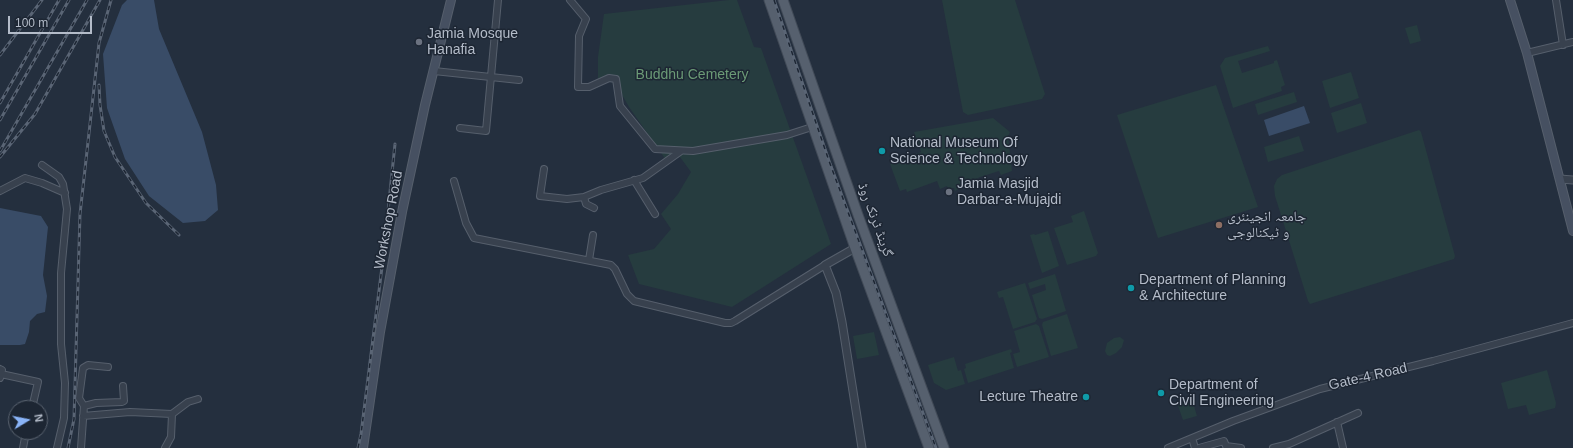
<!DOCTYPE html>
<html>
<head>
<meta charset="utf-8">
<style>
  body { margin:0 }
  #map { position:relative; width:1573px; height:448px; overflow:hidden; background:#242f3e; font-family:Helvetica,sans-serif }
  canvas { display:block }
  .north { position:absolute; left:8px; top:400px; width:40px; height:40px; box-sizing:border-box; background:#1d2633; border:1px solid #59626f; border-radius:50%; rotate:80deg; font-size:11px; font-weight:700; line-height:16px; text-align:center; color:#b4bcc9 }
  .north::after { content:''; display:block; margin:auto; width:14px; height:18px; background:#8ab4f8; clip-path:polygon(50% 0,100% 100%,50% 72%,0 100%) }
  .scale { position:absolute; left:8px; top:16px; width:84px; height:18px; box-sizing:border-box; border:2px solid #b4bcc9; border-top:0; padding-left:5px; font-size:12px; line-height:14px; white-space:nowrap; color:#b4bcc9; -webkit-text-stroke:3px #1d2633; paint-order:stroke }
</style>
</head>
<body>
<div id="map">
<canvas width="1573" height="448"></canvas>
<div class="north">N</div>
<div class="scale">100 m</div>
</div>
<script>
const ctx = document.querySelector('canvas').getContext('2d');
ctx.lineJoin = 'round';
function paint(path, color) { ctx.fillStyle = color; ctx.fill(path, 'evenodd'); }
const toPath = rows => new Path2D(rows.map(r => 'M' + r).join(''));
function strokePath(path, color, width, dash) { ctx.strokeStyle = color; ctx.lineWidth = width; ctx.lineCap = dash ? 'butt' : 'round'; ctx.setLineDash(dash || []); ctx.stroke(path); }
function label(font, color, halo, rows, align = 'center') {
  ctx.font = font + ' Helvetica,"Noto Naskh Arabic",sans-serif'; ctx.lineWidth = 3; ctx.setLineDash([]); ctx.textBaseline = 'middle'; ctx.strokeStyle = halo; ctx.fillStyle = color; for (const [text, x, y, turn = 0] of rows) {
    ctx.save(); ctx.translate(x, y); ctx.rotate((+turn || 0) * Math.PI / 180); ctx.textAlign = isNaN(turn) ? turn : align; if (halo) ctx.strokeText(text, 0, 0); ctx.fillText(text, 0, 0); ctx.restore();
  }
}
paint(toPath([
  [729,0,737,0,754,47,761,48,831,244,732,307,639,284,628,255,654,249,671,229,661,214,678,194,691,172,677,153,666,160,629,107,613,79,598,84,598,57,604,14],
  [942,0,1015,0,1045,94,1042,99,968,115,963,112],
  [1417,25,1421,41,1410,44,1405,28],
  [1268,46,1270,51,1238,61,1242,73,1274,63,1274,61,1277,60,1285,85,1281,87,1282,91,1233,108,1220,66,1225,58],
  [1351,72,1359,98,1330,108,1322,81],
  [1216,85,1258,207,1158,238,1117,115],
  [1294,92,1297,102,1258,115,1255,104],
  [1361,103,1367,123,1337,133,1331,113],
  [993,118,1010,132,1008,136,1012,171,1001,175,999,171,980,177,955,191,954,188,948,189,947,186,940,189,937,181,907,192,906,189,900,191,890,164,904,159,905,161,911,159,910,156,921,152,914,132],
  [1419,130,1421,132,1455,256,1454,259,1310,304,1308,301,1275,196,1274,186,1277,179,1282,175],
  [1299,136,1304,151,1268,162,1264,147],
  [1084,211,1098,253,1096,256,1067,265,1054,228,1073,222,1071,216],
  [1048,231,1059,266,1042,273,1030,235,1034,234,1035,235],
  [1055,274,1066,311,1042,319,1039,318,1032,295,1046,290,1045,284,1030,289,1028,283],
  [1025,283,1037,319,1035,322,1013,329,1003,297,999,298,997,292],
  [1067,314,1078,348,1051,356,1042,325,1043,322],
  [1036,324,1039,326,1049,357,1017,367,1013,354,1020,352,1014,331],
  [874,332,879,355,857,359,853,336],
  [1120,337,1124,340,1122,347,1116,353,1110,356,1107,355,1105,351,1107,343,1114,338],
  [1011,349,1012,352,1010,353,1014,368,968,383,964,369,966,368,965,364],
  [954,357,958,371,961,370,965,384,946,390,934,383,928,365],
  [1547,370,1556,403,1555,408,1529,415,1526,405,1508,409,1501,383],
  [1192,399,1197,416,1183,420,1177,403]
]), '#263c3f');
paint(toPath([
  [127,0,154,0,159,29,202,132,216,185,218,210,205,221,183,223,149,196,125,159,107,108,103,54,122,5],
  [1304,106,1310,123,1269,136,1264,120],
  [0,208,41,216,48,227,43,275,47,296,45,312,37,314,30,321,29,332,25,344,20,345,0,345]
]), '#394c67');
const minor = toPath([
  [570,0,586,19,579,36,578,87,589,87,609,78,616,79,620,106,655,149,693,151,787,135,812,127],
  [1556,0,1563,45],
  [1527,53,1573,42],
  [434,71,519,80],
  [460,128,486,131,498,0],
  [42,165,59,177,63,184,67,209,61,273,61,344,65,383,64,418,57,448],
  [544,169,540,196,567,199,584,197,601,190,643,178,681,151],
  [634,180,655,214],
  [454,181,466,223,474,238,611,265,615,269,627,294,634,301,725,323,731,323,735,321,825,265],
  [0,191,25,178,42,183,65,193],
  [584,197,586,204,594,208],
  [589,260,593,235],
  [0,369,2,370,0,378],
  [1,374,38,382,32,408],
  [84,406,79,398,83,368,88,365,108,367],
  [83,416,130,412,172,414,188,402,198,399],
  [1337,422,1343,448],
  [1192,438,1195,448],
  [23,448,26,432],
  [81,448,84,406,96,403,122,402,124,401,123,386],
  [165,448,171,437,172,414],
  [1168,448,1233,421,1320,389,1433,361,1573,323],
  [1199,448,1224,441,1226,446,1241,448],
  [1273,448,1289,444,1358,413]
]);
const tertiary = toPath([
  [1560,179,1573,180],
  [855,248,825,265,836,293,842,322,862,448]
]);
const secondary = toPath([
  [1510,0,1527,53,1573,231],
  [363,448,380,332,402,212,425,105,451,0]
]);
const primary = toPath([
  [769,0,855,248,929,448],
  [783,0,858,215,944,448]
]);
strokePath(minor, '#565f6c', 8);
strokePath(tertiary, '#565f6c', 9);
strokePath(secondary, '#565f6c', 10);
strokePath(primary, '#414a57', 11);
strokePath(minor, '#38414e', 6);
strokePath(tertiary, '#38414e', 7);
strokePath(secondary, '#465061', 8);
strokePath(primary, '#56606e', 9);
const rail = toPath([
  [774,0,829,161,936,448],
  [0,55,42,0],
  [99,85,100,105,104,131,115,157,146,203,179,235],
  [0,103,59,0],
  [0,120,69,0],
  [0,151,87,0],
  [0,157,35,114,100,0],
  [68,448,74,419,80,214,99,43,111,0],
  [358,448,361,434,383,259,395,144]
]);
strokePath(rail, '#5a6575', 3);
strokePath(rail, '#1d2633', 1.5, [4.5]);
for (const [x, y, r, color] of [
  [419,42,4,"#6b7280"],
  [882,151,4,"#0f9aa8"],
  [949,192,4,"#6b7280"],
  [1219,225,4,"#8d6e63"],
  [1131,288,4,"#0f9aa8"],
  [1161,393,4,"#0f9aa8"],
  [1086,397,4,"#0f9aa8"]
]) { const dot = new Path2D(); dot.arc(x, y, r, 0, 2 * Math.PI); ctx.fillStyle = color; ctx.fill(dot); strokePath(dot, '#1d2633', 1.5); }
label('14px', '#b4bcc9', '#1d2633', [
  ["Jamia Mosque",427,34],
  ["Hanafia",427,50],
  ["National Museum Of",890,143],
  ["Science & Technology",890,159],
  ["Jamia Masjid",957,184],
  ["Darbar-a-Mujajdi",957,200],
  ["جامعہ انجینئری",1227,217],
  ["و ٹیکنالوجی",1227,233],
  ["Department of Planning",1139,280],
  ["& Architecture",1139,296],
  ["Department of",1169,385],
  ["Civil Engineering",1169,401],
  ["Lecture Theatre",1078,397,"right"]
], 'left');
label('14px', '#6b9a76', '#1d2633', [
  ["Buddhu Cemetery",692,75]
]);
label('14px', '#b4bcc9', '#1d2633', [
  ["Workshop Road",389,220,-79],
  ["گرینڈ ٹرنک روڈ",875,220,70],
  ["Gate-4 Road",1368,377,-13]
]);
</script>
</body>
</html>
